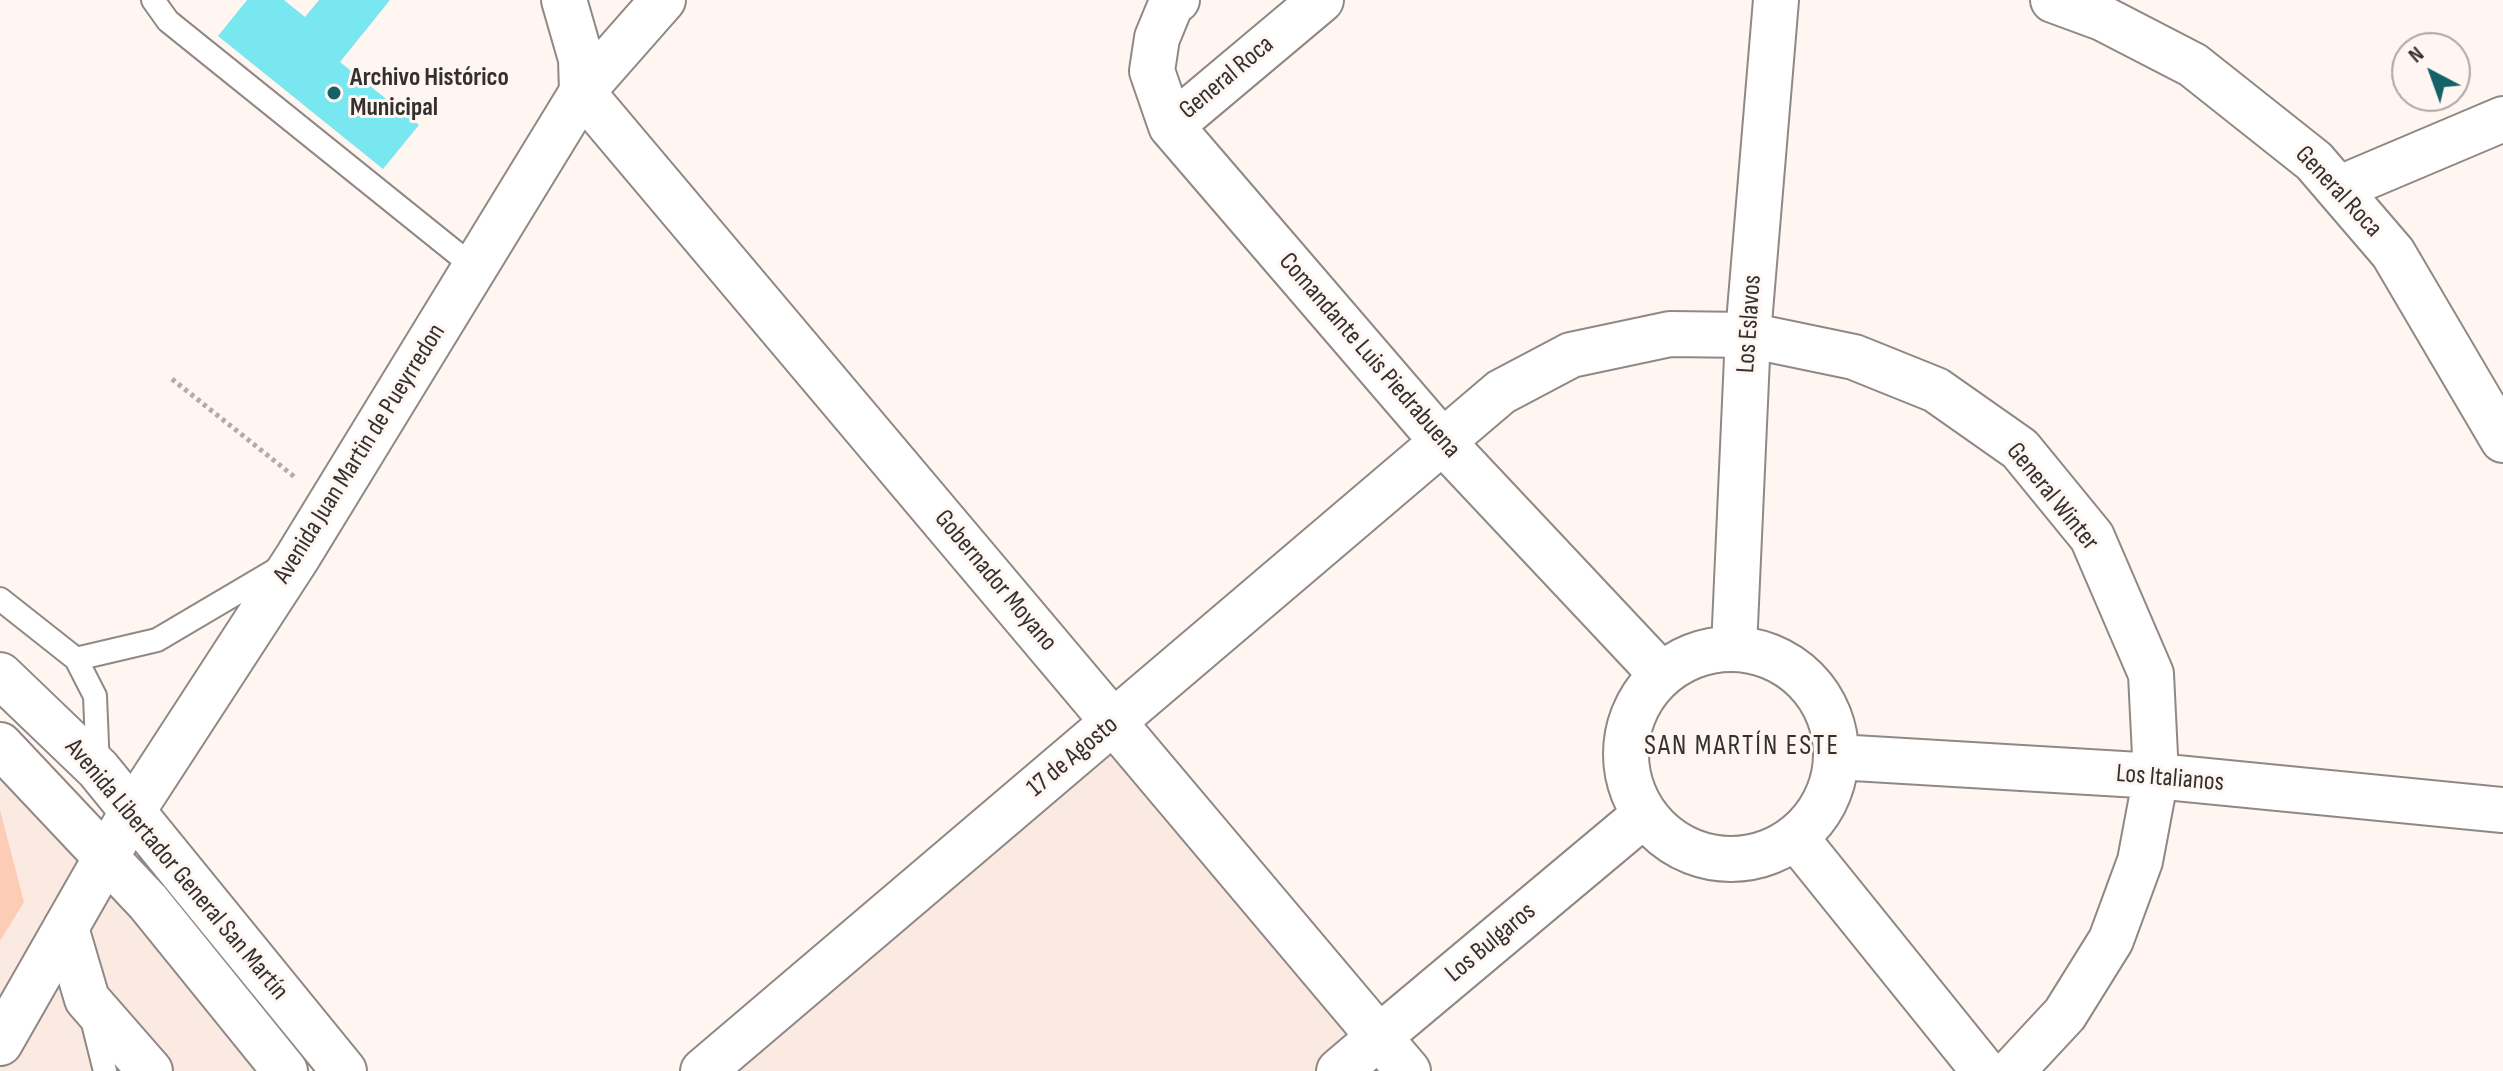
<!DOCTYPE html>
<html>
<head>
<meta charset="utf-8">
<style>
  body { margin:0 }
  #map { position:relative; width:2503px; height:1071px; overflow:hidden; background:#fff6f2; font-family:"Sofia Sans Condensed",sans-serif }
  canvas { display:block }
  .north { position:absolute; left:2391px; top:32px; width:80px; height:80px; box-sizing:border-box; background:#fff6f2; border:2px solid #aea7a4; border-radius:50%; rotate:319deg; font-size:22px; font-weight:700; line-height:32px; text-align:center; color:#34302f }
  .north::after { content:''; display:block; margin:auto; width:28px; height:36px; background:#126268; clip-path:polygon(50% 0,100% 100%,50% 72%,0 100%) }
</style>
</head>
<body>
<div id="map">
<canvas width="2503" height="1071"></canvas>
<div class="north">N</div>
</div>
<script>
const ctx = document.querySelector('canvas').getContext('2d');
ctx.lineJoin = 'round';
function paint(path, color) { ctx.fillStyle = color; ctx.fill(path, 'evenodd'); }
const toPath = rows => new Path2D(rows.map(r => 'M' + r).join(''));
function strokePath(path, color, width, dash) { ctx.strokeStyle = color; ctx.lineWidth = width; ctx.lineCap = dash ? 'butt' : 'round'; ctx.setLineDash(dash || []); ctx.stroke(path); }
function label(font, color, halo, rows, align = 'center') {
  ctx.font = font + ' "Sofia Sans Condensed",sans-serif'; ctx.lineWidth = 6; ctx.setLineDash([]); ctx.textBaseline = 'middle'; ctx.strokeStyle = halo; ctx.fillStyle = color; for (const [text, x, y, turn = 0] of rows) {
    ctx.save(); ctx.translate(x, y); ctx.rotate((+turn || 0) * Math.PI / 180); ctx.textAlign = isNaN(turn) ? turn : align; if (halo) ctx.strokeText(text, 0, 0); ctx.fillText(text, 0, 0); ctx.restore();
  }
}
paint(toPath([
  [1114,722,1408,1071,703,1071],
  [0,745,285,1071,0,1071]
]), '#fbeae2');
paint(toPath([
  [0,810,24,902,0,941]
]), '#fdccb5');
paint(toPath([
  [247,0,284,0,305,17,319,0,390,0,340,62,419,125,383,169,218,36]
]), '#79e7ef');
const lane = toPath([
  [153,0,168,21,475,268],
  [0,599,76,659,157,640,279,568],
  [76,659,95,696,98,768],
  [92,1019,105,1071]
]);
const street = toPath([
  [564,0,581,59,582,92],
  [1177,0,1171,4,1157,38,1152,71,1171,126,1441,440,1661,674],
  [2053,0,2102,18,2193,65,2314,161,2393,253,2503,440],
  [582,92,663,0],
  [1171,126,1321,0],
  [2340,188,2503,119],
  [1734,648,1748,335,1776,0],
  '1626 754a105 105 0 1 1 210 0a105 105 0 1 1-210 0Z',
  [1837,757,2156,776,2503,810],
  [1796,838,1984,1071],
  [66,928,87,999,150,1071],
  [703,1071,1501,392,1571,355,1670,334,1748,335,1854,357,1936,390,2020,449,2092,537,2151,674,2156,776,2140,861,2111,940,2065,1014,2012,1071],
  [1408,1071,1379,1037,1644,815]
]);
const secondary = toPath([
  [132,812,297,558,582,92,1379,1037,1339,1071]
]);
const primary = toPath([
  [0,1043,132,812]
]);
const highway = toPath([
  [0,675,98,769,344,1071],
  [0,745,148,902,285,1071]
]);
strokePath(lane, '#908884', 26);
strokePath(street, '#908884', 48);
strokePath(secondary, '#908884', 48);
strokePath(primary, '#908884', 48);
strokePath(highway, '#908884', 48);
strokePath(toPath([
  [172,379,296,478]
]), '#b2aba8', 5, [4, 4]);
strokePath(lane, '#fff', 22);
strokePath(street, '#fff', 44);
strokePath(secondary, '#fff', 44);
strokePath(primary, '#fff', 44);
strokePath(highway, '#fff', 44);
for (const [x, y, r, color] of [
  [334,93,8,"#126268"]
]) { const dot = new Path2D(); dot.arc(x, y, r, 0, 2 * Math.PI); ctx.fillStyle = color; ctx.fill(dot); strokePath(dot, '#fff6f2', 3); }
label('bold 26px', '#34302f', '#fff6f2', [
  ["Archivo Histórico",350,78],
  ["Municipal",350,108]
], 'left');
label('26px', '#34302f', '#fff6f2', [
  ["General Roca",1227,78,-40],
  ["General Roca",2338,192,47],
  ["Los Eslavos",1750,324,-86],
  ["Comandante Luis Piedrabuena",1369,356,49],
  ["Avenida Juan Martin de Pueyrredon",360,454,-58],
  ["General Winter",2052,497,51],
  ["Gobernador Moyano",995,581,50],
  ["17 de Agosto",1073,757,-40],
  ["Los Italianos",2170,779,5],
  ["Avenida Libertador General San Martín",176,870,50],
  ["Los Bulgaros",1491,943,-40]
]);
ctx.letterSpacing = '2px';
label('28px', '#34302f', '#fff6f2', [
  ["SAN MARTÍN ESTE",1742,747]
]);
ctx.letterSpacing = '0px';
</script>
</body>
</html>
